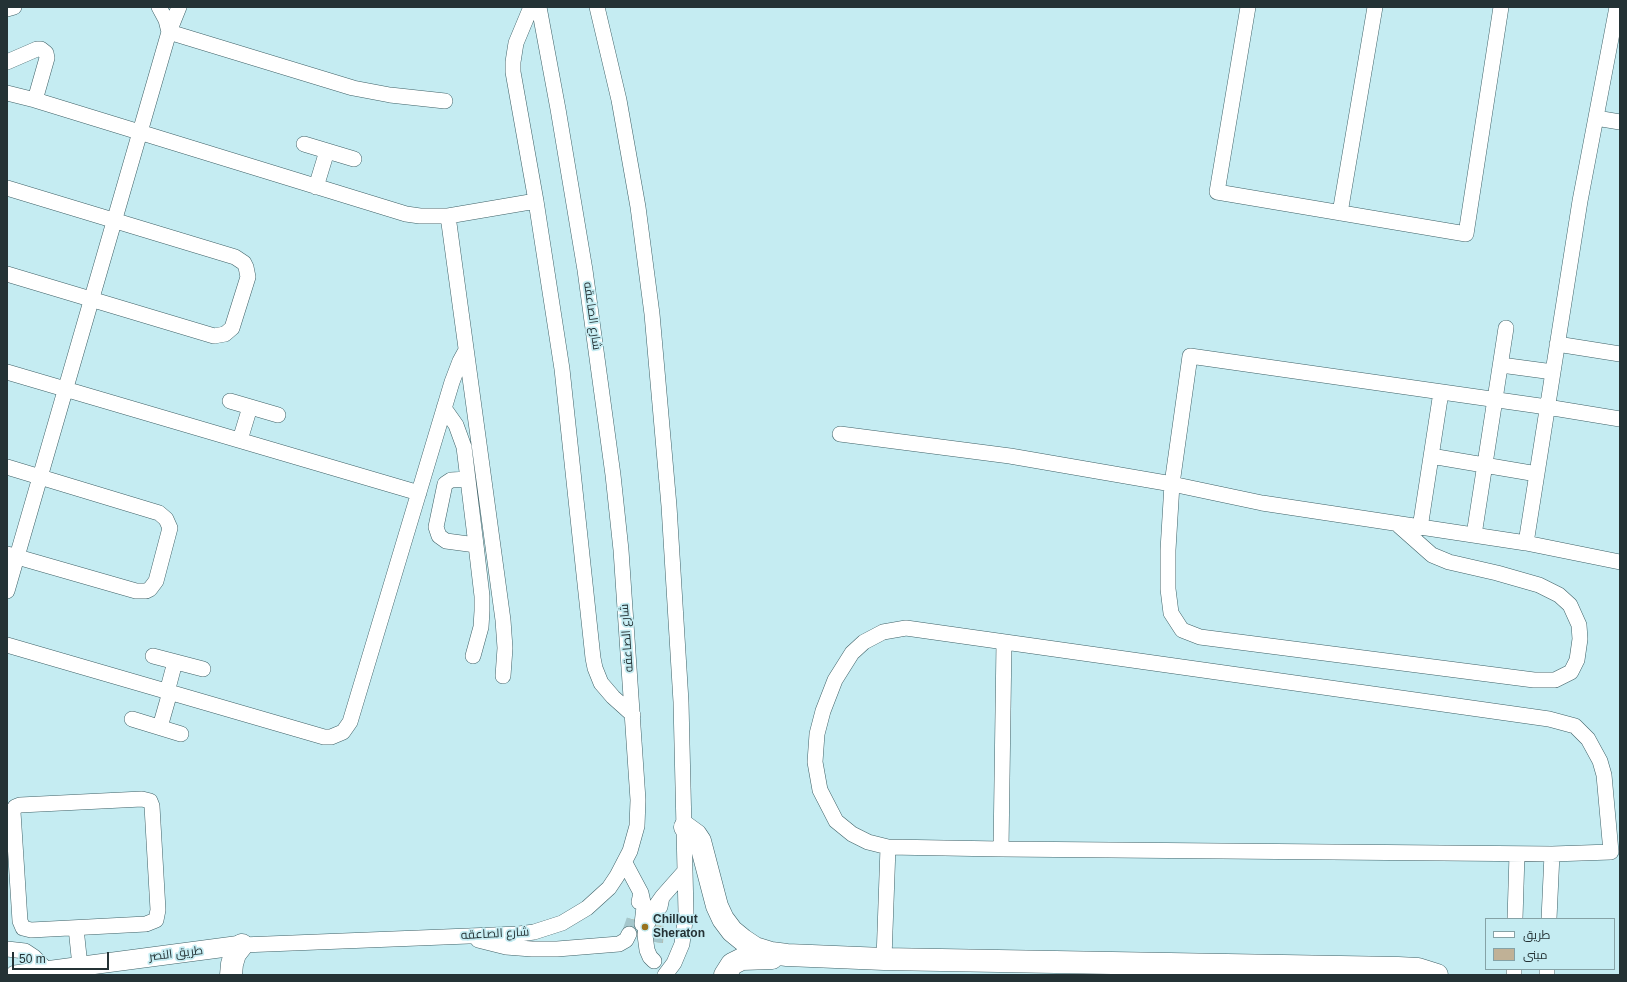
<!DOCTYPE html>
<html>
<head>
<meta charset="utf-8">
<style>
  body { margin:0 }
  #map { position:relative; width:1627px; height:982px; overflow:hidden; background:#c5ecf2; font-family:Arial,Cairo,sans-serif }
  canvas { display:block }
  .frame { position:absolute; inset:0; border:8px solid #243235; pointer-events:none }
  .legend { position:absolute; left:1485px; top:918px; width:130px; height:52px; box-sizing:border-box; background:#c5ecf2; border:1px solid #85a2a6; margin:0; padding:5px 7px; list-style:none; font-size:12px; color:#243235 }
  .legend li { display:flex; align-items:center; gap:8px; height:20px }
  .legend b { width:20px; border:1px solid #85a2a6 }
  .scale { position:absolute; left:12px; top:952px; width:97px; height:18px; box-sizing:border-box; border:2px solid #243235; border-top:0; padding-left:5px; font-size:12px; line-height:14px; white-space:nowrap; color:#243235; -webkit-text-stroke:3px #c5ecf2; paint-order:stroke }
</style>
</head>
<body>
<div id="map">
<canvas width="1627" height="982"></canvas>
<div class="frame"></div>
<ul class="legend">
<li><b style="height:5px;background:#fff"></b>طريق</li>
<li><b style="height:11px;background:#c0b196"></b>مبنى</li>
</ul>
<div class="scale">50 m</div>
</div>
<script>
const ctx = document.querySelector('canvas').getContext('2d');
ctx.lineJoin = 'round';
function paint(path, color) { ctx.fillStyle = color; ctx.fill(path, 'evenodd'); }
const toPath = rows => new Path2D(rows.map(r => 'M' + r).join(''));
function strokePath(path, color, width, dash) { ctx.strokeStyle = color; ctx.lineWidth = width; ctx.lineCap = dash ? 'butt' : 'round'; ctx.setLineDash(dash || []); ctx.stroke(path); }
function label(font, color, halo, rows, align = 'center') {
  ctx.font = font + ' Arial,Cairo,sans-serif'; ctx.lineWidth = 3.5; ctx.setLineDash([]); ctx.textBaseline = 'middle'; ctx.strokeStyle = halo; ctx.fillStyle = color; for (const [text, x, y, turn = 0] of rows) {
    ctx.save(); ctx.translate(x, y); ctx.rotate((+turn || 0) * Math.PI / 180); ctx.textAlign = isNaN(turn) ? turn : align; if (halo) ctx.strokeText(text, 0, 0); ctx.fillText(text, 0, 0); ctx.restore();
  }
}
paint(toPath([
  [627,918,640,921,638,936,624,933],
  [650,925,664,926,663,943,648,941]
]), '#c0b196');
strokePath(toPath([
  [629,934,634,920],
  [655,942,657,926]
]), '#a5c7cc', 15, [15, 8]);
const minor = toPath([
  [159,7,166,20,169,32],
  [531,7,516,43,513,62,513,72,536,201,562,369,593,658,595,668,601,683,613,697,633,715],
  [597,7,619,100,638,207,652,314,669,506,681,702,686,913,682,944,674,963,665,975],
  [1248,7,1217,192,1466,234,1501,7],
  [7,9,14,7],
  [169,32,353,88,390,95,445,101],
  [7,62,37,49,41,49,46,53,47,58,35,100],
  [7,93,35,100,406,214,420,216,448,216,536,201],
  [1596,118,1620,122],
  [304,144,354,159],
  [316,187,327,151],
  [7,188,235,257,244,263,246,267,248,277,232,328,225,334,214,336,7,274],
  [1340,213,1375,7],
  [448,216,503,620,505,648,503,676],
  [1557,344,1620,354],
  [1501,365,1553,372],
  [7,372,419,493],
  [230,401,278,415],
  [444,408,456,425,464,447,476,545,482,596,482,611,481,627,473,656],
  [840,434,1010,456,1172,484,1262,503,1526,543,1620,562],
  [240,440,250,407],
  [1431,456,1537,474],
  [7,467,159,513,166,519,170,528,156,581,150,589,146,591,136,591,7,554],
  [468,479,451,480,445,484,436,527,439,536,446,541,476,545],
  [1397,524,1432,555,1449,562,1497,573,1539,585,1559,595,1570,605,1579,625,1580,639,1577,660,1571,672,1555,680,1534,680,1200,637,1182,630,1171,613,1168,589,1168,550,1172,484,1190,356,1547,407,1620,419],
  [1420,528,1441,392],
  [1474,535,1506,328],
  [1526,543,1580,201,1617,7],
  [7,591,169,32,179,7],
  [906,628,1549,719,1575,726,1588,739,1600,761,1604,775,1611,852,1552,854,1001,849,888,847,868,842,852,834,836,821,820,790,815,762,817,734,823,711,835,680,852,653,864,642,883,632,906,628],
  [7,645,324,737,331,737,343,732,350,722,452,382,460,361,466,350],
  [153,656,203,669],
  [167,692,175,662],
  [132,719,181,734],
  [160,727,170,692],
  [142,799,150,801,152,806,158,910,156,920,146,924,31,930,23,928,20,921,13,812,15,807,20,805,142,799],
  [1001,849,1004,642],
  [625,863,641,893,639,902],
  [641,893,644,907,642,924],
  [660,907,662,897,685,871],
  [1515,919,1517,854],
  [1549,919,1552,854],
  [76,928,80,966],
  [478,940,506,947,532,949,557,949,619,944,626,940,629,934],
  [242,945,519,934,534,932,562,923,587,908,609,888,617,876,630,851,637,826,638,800,621,550,613,475,585,270,558,109,539,7],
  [7,949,25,951,34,957,48,971],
  [884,959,888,847],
  [654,961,650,957,647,950,645,935,646,927,655,907,662,897],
  [1514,975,1514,969],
  [1547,975,1547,969]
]);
const major = toPath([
  [15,975,242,945]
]);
const highway = toPath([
  [685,827,696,835,700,841,717,906,723,919,732,931,743,940,755,948,771,953,787,955,884,959,1398,968,1418,969,1437,975],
  [231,975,232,964,235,954,242,945],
  [725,975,732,964,742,959,772,958]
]);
strokePath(minor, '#3f6167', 16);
strokePath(major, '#3f6167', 20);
strokePath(highway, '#3f6167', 23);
strokePath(minor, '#fff', 15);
strokePath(major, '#fff', 19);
strokePath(highway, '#fff', 22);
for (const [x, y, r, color] of [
  [645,927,4,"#99731f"]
]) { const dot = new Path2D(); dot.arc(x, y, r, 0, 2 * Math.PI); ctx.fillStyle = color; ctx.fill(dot); strokePath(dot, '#c5ecf2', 1.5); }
label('12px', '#243235', '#c5ecf2', [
  ["شارع الصاعقه",592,316,82],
  ["شارع الصاعقه",627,638,-94],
  ["شارع الصاعقه",495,934,-3],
  ["طريق النصر",176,954,-7]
]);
label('bold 12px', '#243235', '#c5ecf2', [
  ["Chillout",653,920],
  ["Sheraton",653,934]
], 'left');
</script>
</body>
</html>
